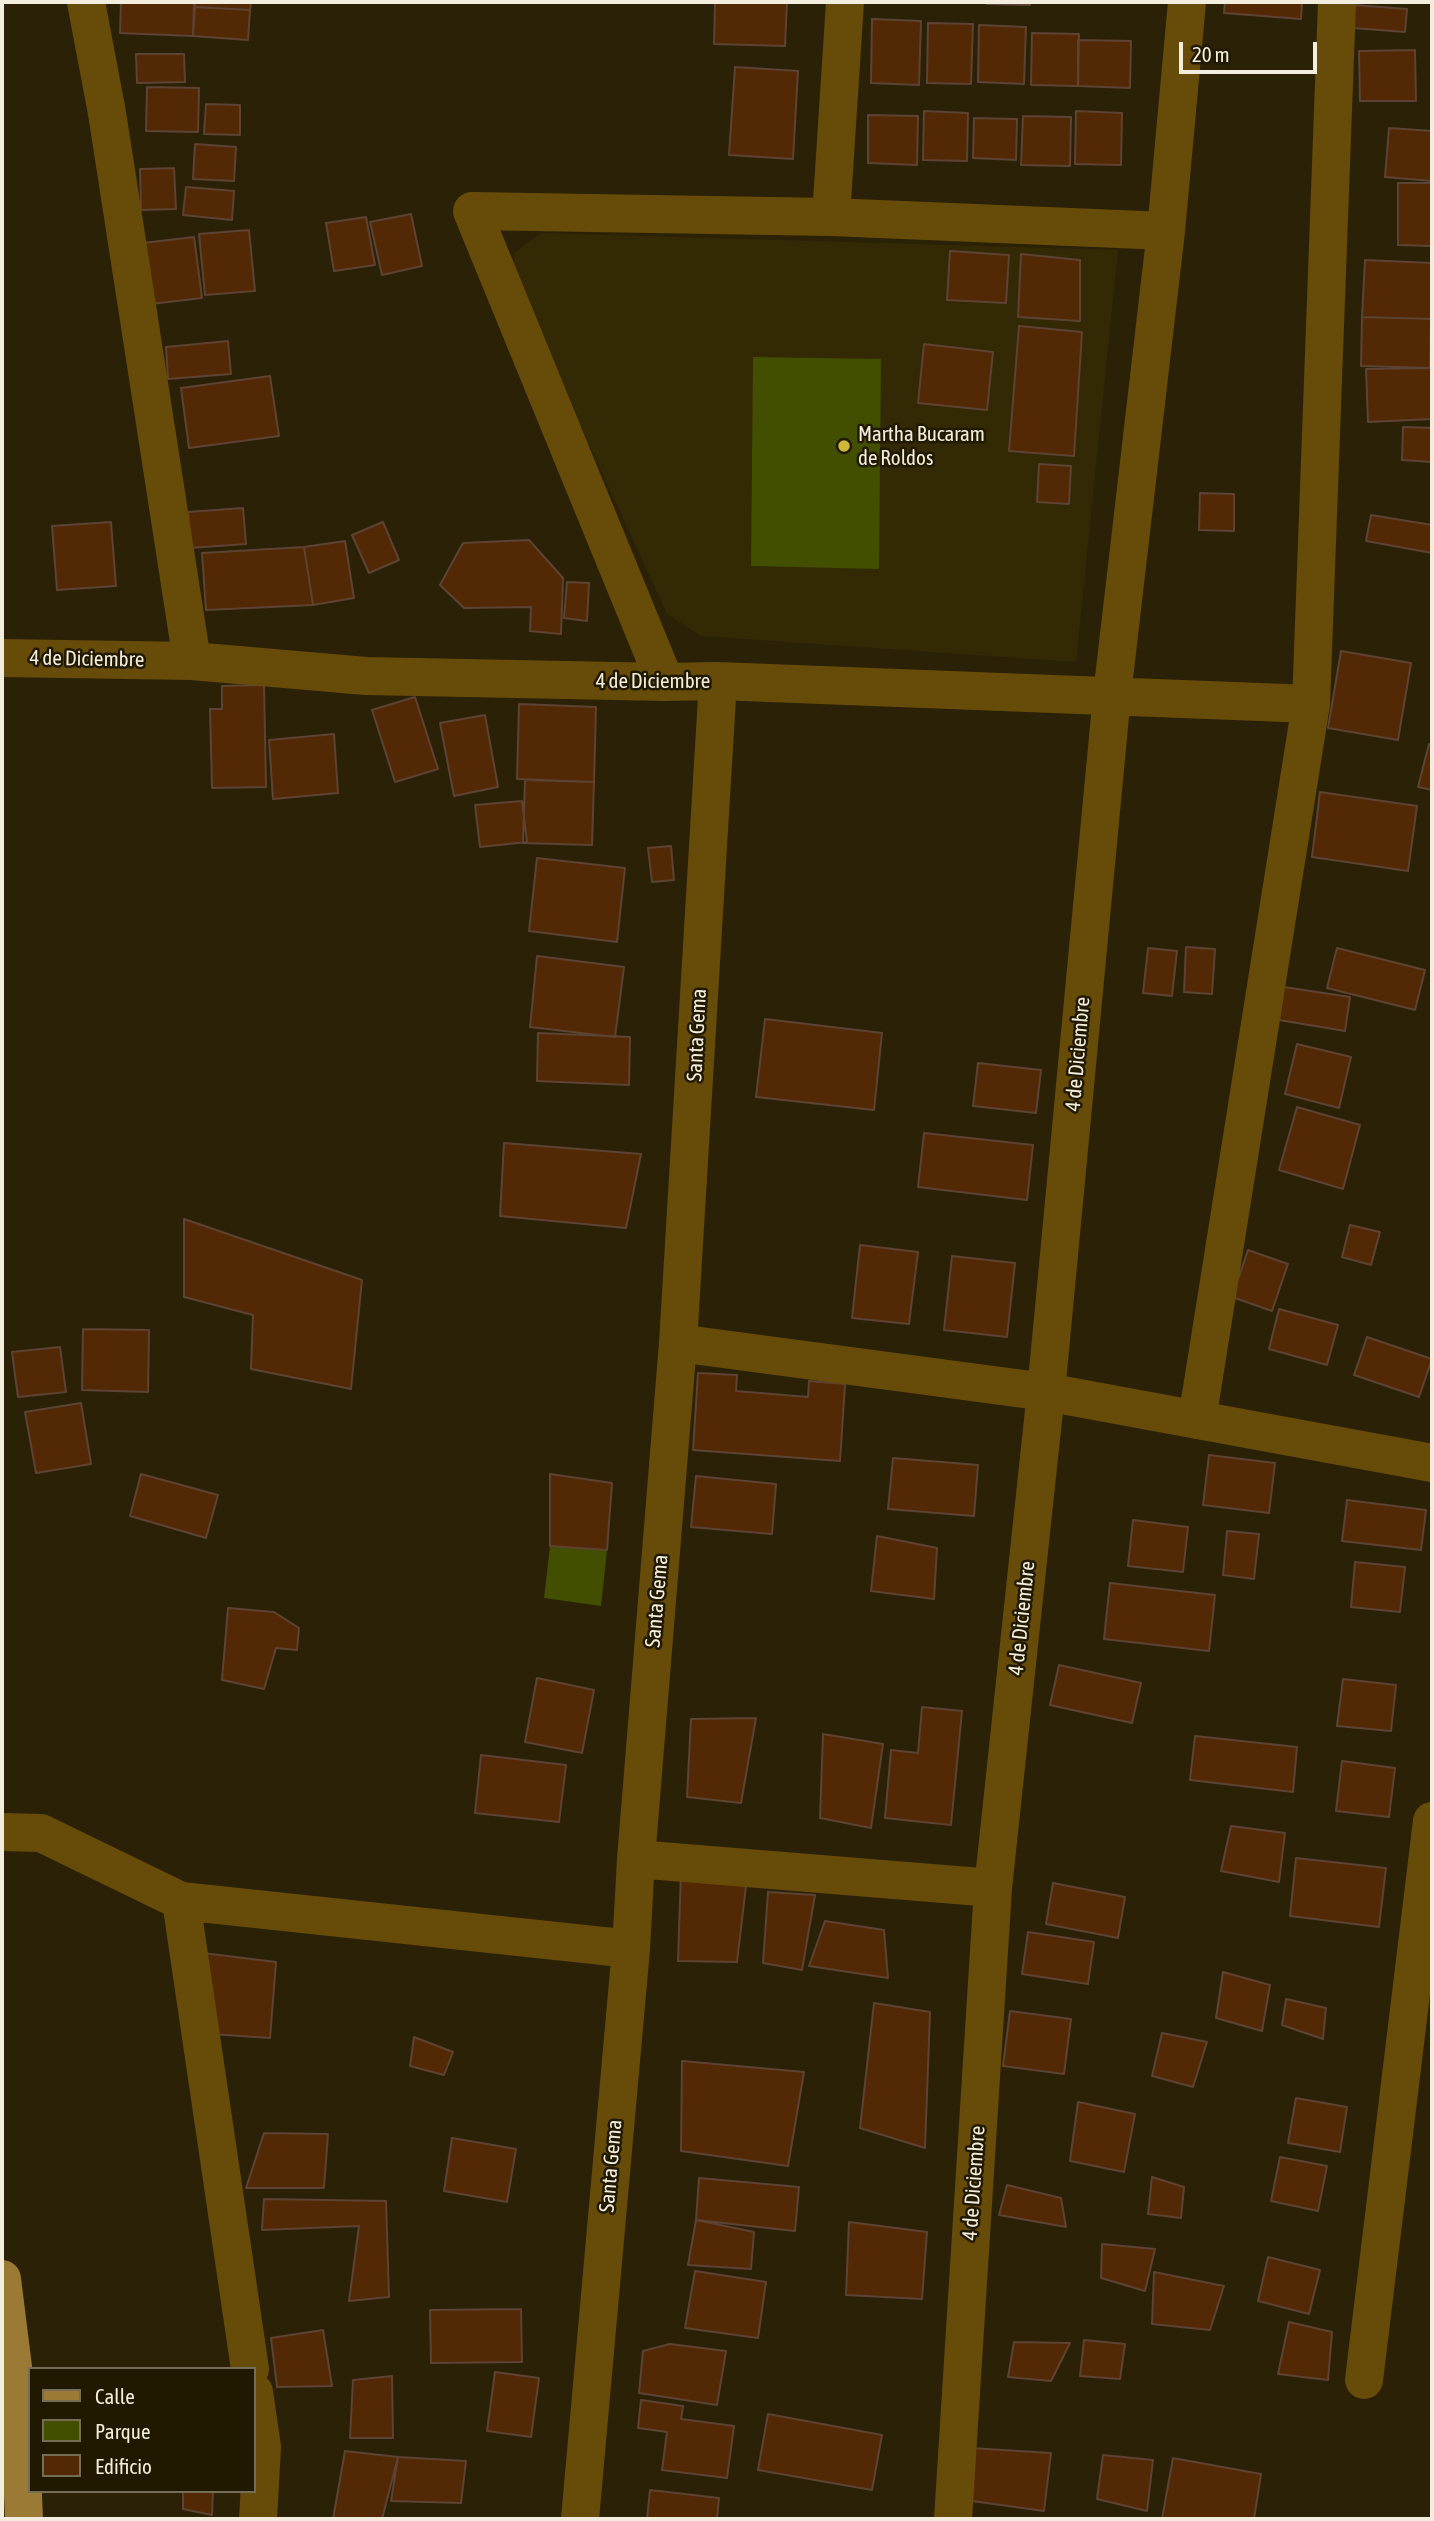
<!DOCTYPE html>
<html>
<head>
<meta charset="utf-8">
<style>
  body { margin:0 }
  #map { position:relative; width:1434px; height:2521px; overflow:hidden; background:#2b2107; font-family:"Asap Condensed",sans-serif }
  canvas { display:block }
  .frame { position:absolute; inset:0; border:4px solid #f3eddd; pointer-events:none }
  .legend { position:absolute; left:28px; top:2367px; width:228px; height:126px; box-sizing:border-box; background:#211800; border:2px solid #756d58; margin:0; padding:9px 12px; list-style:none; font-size:21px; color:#f3eddd }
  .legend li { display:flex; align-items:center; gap:14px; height:35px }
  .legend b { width:35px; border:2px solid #756d58 }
  .scale { position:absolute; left:1179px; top:42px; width:138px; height:32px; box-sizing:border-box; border:4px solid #f3eddd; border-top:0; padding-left:9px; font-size:21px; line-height:24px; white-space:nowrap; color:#f3eddd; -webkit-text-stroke:5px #211800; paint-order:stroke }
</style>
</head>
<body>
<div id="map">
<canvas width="1434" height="2521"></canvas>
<div class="frame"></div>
<ul class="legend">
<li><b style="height:9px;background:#9a7a34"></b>Calle</li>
<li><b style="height:19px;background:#424e00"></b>Parque</li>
<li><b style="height:19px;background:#532805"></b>Edificio</li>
</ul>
<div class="scale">20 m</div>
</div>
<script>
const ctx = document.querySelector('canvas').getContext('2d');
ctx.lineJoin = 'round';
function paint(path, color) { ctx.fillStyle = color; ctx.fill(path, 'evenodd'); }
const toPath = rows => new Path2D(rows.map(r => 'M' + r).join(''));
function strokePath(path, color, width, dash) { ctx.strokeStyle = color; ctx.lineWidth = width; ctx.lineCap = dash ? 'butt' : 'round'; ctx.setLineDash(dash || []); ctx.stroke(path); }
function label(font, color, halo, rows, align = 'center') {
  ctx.font = font + ' "Asap Condensed",sans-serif'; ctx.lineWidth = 5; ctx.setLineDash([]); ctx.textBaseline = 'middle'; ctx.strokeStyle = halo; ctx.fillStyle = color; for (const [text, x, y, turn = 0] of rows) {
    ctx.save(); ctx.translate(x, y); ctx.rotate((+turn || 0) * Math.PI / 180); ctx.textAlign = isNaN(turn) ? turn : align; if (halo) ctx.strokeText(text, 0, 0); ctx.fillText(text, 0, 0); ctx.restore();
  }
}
paint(toPath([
  [541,233,1118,250,1076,662,701,636,667,614,513,279,514,253]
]), '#342905');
paint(toPath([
  [753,357,881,359,879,569,751,566],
  [550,1546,607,1550,601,1606,544,1598]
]), '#424e00');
const building = toPath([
  [121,2,194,2,193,36,120,33,121,2],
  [195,2,251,2,250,10,195,7,195,2],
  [715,2,787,2,785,46,714,44,715,2],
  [987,2,1030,2,1030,5,987,4,987,2],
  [1225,2,1302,2,1301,19,1224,13,1225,2],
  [1354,5,1407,9,1405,32,1353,28,1354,5],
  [195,7,250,10,248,40,193,36,195,7],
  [872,19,921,21,919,85,871,83,872,19],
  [928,23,973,24,971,84,927,83,928,23],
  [979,25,1026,27,1024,84,978,82,979,25],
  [1032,33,1079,34,1078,86,1031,85,1032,33],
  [1078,40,1131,41,1130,88,1078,86,1078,40],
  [1415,50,1416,101,1360,101,1359,51,1415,50],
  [136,54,184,54,185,82,137,83,136,54],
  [735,67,798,71,793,159,729,155,735,67],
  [147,87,199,88,198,132,146,131,147,87],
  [206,104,240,105,240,135,204,134,206,104],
  [924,111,968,113,967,161,923,160,924,111],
  [1076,111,1122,113,1121,165,1075,164,1076,111],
  [868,115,918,116,917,165,868,163,868,115],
  [1023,116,1071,117,1070,166,1021,165,1023,116],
  [974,118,1017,119,1016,160,973,158,974,118],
  [1389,128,1432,131,1432,181,1385,177,1389,128],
  [195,144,236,147,234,181,193,179,195,144],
  [174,168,176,209,141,210,140,169,174,168],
  [1398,183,1432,183,1432,246,1398,245,1398,183],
  [186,187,234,191,232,220,183,215,186,187],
  [411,214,422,266,382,275,370,222,411,214],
  [366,217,375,265,334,271,326,223,366,217],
  [249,230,255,291,205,295,199,234,249,230],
  [194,237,202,298,151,304,143,243,194,237],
  [950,251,1009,255,1006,303,947,300,950,251],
  [1021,254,1080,260,1080,321,1018,317,1021,254],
  [1365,260,1432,263,1432,319,1362,317,1365,260],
  [1362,317,1431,319,1430,368,1361,366,1362,317],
  [1019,326,1082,332,1074,456,1009,451,1019,326],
  [228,341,231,374,168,379,166,347,228,341],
  [924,344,993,352,987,410,918,403,924,344],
  [1430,368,1432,368,1432,419,1368,422,1366,369,1430,368],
  [270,376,279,436,189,448,181,388,270,376],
  [1403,427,1432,428,1432,462,1402,460,1403,427],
  [1039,464,1071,466,1069,504,1037,502,1039,464],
  [1200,493,1234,494,1234,531,1199,530,1200,493],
  [243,508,246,544,190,548,188,512,243,508],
  [1371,515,1432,525,1432,553,1366,541,1371,515],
  [111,522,116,586,57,590,52,526,111,522],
  [383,522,399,560,369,573,352,535,383,522],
  [529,540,563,578,561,634,530,631,531,607,464,608,440,585,463,543,529,540],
  [345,541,354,598,313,605,304,547,345,541],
  [304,547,313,605,206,610,202,553,304,547],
  [567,582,589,583,587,621,564,618,567,582],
  [1341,651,1411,663,1398,740,1328,728,1341,651],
  [264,685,266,787,212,788,210,709,222,709,222,686,264,685],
  [415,697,438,769,395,782,372,710,415,697],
  [519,704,596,707,594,782,517,779,519,704],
  [485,715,498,787,454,796,440,723,485,715],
  [334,734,338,793,273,799,269,740,334,734],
  [1429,744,1432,745,1432,790,1418,787,1429,744],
  [525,780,594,782,592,845,523,843,525,780],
  [1320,792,1417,806,1408,871,1312,857,1320,792],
  [522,801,527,842,480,847,475,805,522,801],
  [671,846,674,880,652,882,648,848,671,846],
  [537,858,625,868,617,942,529,931,537,858],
  [1186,947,1215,949,1212,994,1184,992,1186,947],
  [1148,948,1177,951,1172,996,1143,993,1148,948],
  [1337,948,1425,970,1415,1010,1327,988,1337,948],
  [537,956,624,967,615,1037,530,1027,537,956],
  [1284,987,1350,997,1345,1031,1279,1020,1284,987],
  [765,1019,882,1033,874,1110,756,1097,765,1019],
  [538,1033,630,1037,629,1085,537,1081,538,1033],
  [1297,1044,1351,1057,1339,1108,1285,1094,1297,1044],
  [978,1063,1041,1070,1036,1113,973,1106,978,1063],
  [1297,1107,1360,1125,1343,1189,1279,1170,1297,1107],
  [924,1133,1033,1145,1027,1200,918,1187,924,1133],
  [504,1143,641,1154,626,1228,500,1216,504,1143],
  [184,1219,362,1280,351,1389,251,1369,253,1315,184,1297,184,1219],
  [1350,1225,1380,1232,1371,1265,1342,1257,1350,1225],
  [860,1245,918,1252,909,1324,852,1318,860,1245],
  [1248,1250,1288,1264,1272,1311,1232,1297,1248,1250],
  [952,1256,1015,1263,1007,1337,944,1330,952,1256],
  [1279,1309,1338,1325,1327,1365,1269,1349,1279,1309],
  [83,1329,149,1330,148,1392,82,1390,83,1329],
  [1367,1337,1432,1359,1419,1397,1354,1375,1367,1337],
  [60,1347,66,1392,18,1397,12,1352,60,1347],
  [698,1373,737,1375,736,1391,808,1397,809,1381,845,1384,840,1461,693,1450,698,1373],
  [81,1403,91,1464,36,1473,25,1412,81,1403],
  [1209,1455,1275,1463,1269,1513,1203,1505,1209,1455],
  [893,1458,978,1465,974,1516,888,1509,893,1458],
  [141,1474,218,1495,206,1538,130,1516,141,1474],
  [550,1474,612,1483,607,1550,550,1546,550,1474],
  [696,1476,776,1484,772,1534,691,1527,696,1476],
  [1347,1500,1426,1510,1421,1550,1342,1541,1347,1500],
  [1133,1520,1188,1527,1183,1572,1128,1566,1133,1520],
  [1227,1531,1259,1534,1254,1579,1223,1575,1227,1531],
  [877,1536,937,1548,934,1599,871,1591,877,1536],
  [1355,1562,1405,1567,1400,1612,1351,1607,1355,1562],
  [1110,1583,1215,1595,1209,1651,1104,1639,1110,1583],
  [228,1608,274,1612,299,1628,297,1650,276,1648,264,1689,222,1680,228,1608],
  [1059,1665,1141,1683,1132,1723,1050,1705,1059,1665],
  [537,1678,594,1690,582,1753,525,1742,537,1678],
  [1343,1679,1396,1685,1391,1731,1337,1726,1343,1679],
  [922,1707,962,1711,951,1825,885,1818,891,1750,918,1753,922,1707],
  [756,1718,741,1803,687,1797,691,1719,756,1718],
  [823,1734,883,1744,871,1828,820,1818,823,1734],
  [1195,1736,1297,1747,1293,1792,1190,1780,1195,1736],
  [481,1755,566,1765,559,1822,475,1813,481,1755],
  [1342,1761,1395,1768,1389,1817,1336,1811,1342,1761],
  [1231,1826,1285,1833,1279,1882,1221,1871,1231,1826],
  [1296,1858,1386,1868,1379,1927,1290,1916,1296,1858],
  [681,1871,746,1886,737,1962,678,1961,681,1871],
  [1053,1883,1125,1897,1118,1938,1046,1924,1053,1883],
  [768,1892,815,1895,802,1970,763,1963,768,1892],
  [825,1921,884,1930,888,1978,809,1966,825,1921],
  [1028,1932,1094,1942,1088,1984,1022,1974,1028,1932],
  [203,1953,276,1962,270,2038,211,2034,203,1953],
  [1223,1972,1270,1985,1262,2031,1216,2018,1223,1972],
  [1286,1999,1326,2008,1323,2039,1282,2025,1286,1999],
  [874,2003,930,2012,925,2148,860,2128,874,2003],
  [1010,2011,1071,2019,1064,2074,1003,2066,1010,2011],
  [1162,2033,1207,2042,1193,2087,1152,2076,1162,2033],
  [414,2037,453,2052,444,2075,410,2066,414,2037],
  [682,2061,804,2072,788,2166,681,2151,682,2061],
  [1296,2098,1347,2107,1340,2152,1288,2143,1296,2098],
  [1078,2102,1135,2114,1124,2172,1070,2161,1078,2102],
  [264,2133,328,2134,324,2188,246,2188,264,2133],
  [452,2138,516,2149,507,2202,444,2191,452,2138],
  [1280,2157,1327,2166,1318,2211,1271,2201,1280,2157],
  [1152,2177,1184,2187,1181,2218,1148,2214,1152,2177],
  [699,2178,799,2187,795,2231,696,2220,699,2178],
  [1007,2185,1061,2198,1066,2227,999,2215,1007,2185],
  [264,2199,386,2201,389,2297,349,2301,359,2226,262,2230,264,2199],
  [696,2220,754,2232,751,2269,688,2265,696,2220],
  [849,2222,927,2232,922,2299,846,2295,849,2222],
  [1102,2244,1155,2249,1145,2291,1101,2278,1102,2244],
  [1268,2257,1320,2270,1309,2314,1258,2301,1268,2257],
  [695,2271,766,2282,758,2338,685,2328,695,2271],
  [1154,2272,1224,2286,1210,2330,1152,2324,1154,2272],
  [521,2309,522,2362,431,2363,430,2310,521,2309],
  [1289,2322,1332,2332,1328,2380,1278,2374,1289,2322],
  [323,2330,332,2386,277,2387,271,2338,323,2330],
  [1084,2340,1125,2344,1120,2379,1080,2376,1084,2340],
  [1014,2342,1070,2343,1051,2381,1008,2377,1014,2342],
  [670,2344,726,2351,717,2405,639,2393,643,2351,670,2344],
  [495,2372,539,2378,531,2437,487,2431,495,2372],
  [392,2376,393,2438,350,2438,353,2380,392,2376],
  [641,2400,683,2406,681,2419,734,2426,727,2478,662,2470,667,2432,638,2428,641,2400],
  [768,2414,882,2435,872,2490,758,2470,768,2414],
  [971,2448,1051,2453,1044,2511,972,2501,971,2448],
  [345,2451,398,2457,382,2519,333,2519,345,2451],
  [1103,2455,1153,2460,1147,2511,1097,2499,1103,2455],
  [398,2457,466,2461,461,2503,391,2501,398,2457],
  [1173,2458,1261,2474,1254,2519,1162,2519,1173,2458],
  [650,2490,719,2498,717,2519,647,2519,650,2490],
  [183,2491,213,2491,212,2515,183,2509,183,2491]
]);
paint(building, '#532805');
strokePath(building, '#5d4333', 2);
strokePath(toPath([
  [86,2,107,113,192,661],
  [831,217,845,2],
  [2,658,192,661,366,676,665,682,718,681,1311,704],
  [665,682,472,211,831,217,1166,231],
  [678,1343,1046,1392,1432,1463],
  [1197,1420,1311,704,1337,2],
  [2,1832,41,1833,181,1901,631,1949],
  [636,1859,993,1888],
  [181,1901,250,2369],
  [1364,2380,1432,1821],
  [254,2392,262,2447,258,2519],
  [580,2519,631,1949,636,1859,678,1343,718,681],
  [953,2519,993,1888,1046,1392,1112,695,1166,231,1187,2]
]), '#674c09', 38);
strokePath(toPath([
  [2,2279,20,2423,24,2519]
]), '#9a7a34', 38);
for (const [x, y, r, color] of [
  [844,446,7,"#cfb837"]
]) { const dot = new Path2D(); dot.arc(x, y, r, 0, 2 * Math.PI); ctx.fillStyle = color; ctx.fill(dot); strokePath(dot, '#211800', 2.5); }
label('21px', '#f3eddd', '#211800', [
  ["Martha Bucaram",858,434],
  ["de Roldos",858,458]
], 'left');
label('21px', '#f3eddd', '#211800', [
  ["4 de Diciembre",87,659,1],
  ["4 de Diciembre",653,681],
  ["Santa Gema",697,1035,-87],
  ["4 de Diciembre",1078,1054,-85],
  ["Santa Gema",657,1601,-85],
  ["4 de Diciembre",1022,1618,-84],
  ["Santa Gema",611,2166,-85],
  ["4 de Diciembre",974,2183,-86]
]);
</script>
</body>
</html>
